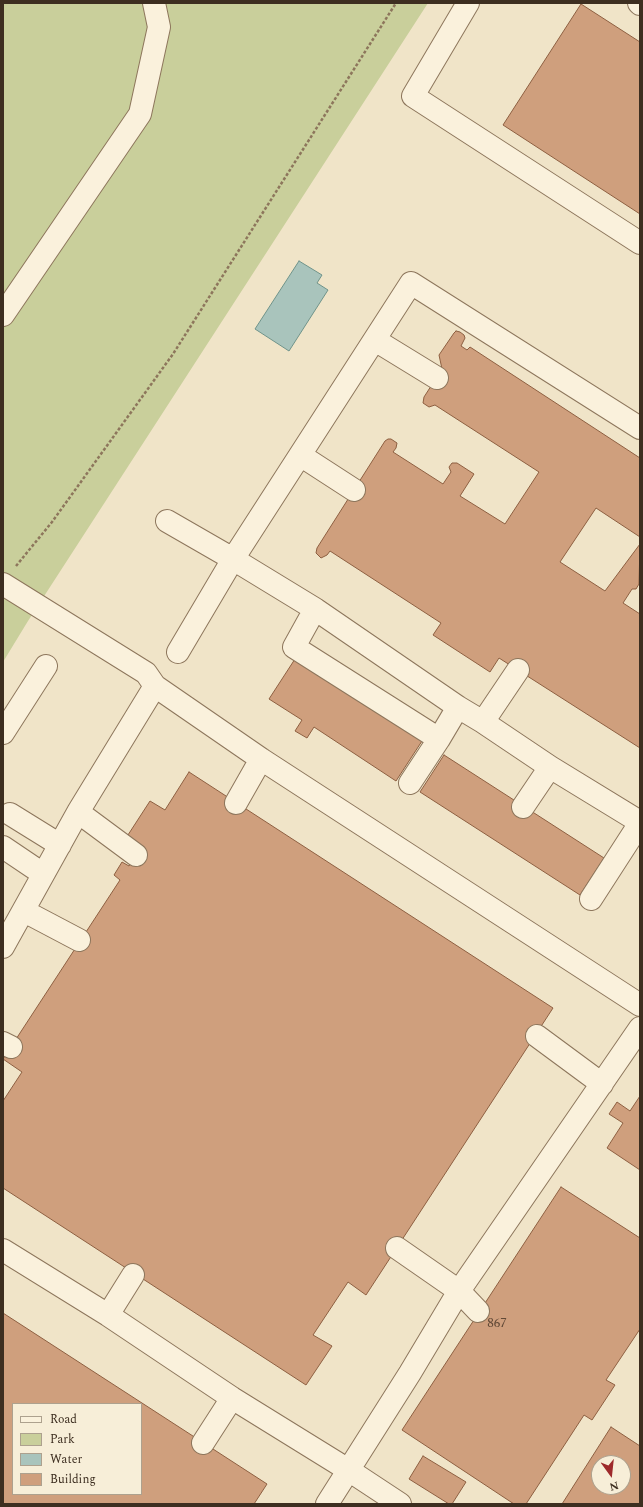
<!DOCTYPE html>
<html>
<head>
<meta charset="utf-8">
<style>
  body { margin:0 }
  #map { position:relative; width:643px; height:1507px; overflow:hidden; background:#f0e4c8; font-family:Spectral,serif }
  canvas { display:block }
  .frame { position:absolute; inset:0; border:4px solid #3d2e20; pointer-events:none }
  .legend { position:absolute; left:12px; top:1403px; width:130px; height:92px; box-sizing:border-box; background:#f7eed8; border:1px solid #ada18e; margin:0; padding:5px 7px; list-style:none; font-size:12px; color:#3d2e20 }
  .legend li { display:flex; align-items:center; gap:8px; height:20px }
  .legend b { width:20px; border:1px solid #ada18e }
  .north { position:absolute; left:591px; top:1455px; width:40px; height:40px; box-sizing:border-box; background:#f7eed8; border:1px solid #ada18e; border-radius:50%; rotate:165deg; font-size:11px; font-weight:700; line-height:16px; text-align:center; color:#3d2e20 }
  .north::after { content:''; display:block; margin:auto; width:14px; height:18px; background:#9e2a2b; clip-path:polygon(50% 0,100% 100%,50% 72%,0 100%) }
</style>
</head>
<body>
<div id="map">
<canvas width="643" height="1507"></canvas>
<div class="frame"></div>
<ul class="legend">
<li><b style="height:5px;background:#faf1dc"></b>Road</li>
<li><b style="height:11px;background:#c9cf9b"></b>Park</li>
<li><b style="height:11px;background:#a9c4bc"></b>Water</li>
<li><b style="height:11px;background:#cf9f7d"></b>Building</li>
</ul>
<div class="north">N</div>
</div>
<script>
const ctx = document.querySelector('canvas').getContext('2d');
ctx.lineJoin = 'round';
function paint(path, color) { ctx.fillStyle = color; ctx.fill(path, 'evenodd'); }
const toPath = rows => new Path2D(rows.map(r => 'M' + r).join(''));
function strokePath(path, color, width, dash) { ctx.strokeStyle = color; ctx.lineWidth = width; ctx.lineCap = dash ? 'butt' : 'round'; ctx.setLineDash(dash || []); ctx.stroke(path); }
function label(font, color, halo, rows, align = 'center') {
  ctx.font = font + ' Spectral,serif'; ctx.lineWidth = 3; ctx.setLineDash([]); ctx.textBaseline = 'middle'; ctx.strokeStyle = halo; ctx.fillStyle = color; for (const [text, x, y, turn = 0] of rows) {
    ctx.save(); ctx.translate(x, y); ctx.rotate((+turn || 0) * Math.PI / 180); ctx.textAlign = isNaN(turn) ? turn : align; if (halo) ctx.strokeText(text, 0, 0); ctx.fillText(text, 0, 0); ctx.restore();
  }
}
paint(toPath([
  [3,3,428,3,28,621,3,662]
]), '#c9cf9b');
const water = toPath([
  [299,261,322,275,317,283,328,290,289,351,255,329,299,261]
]);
paint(water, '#a9c4bc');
strokePath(water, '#6f938a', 1);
const building = toPath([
  [581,4,640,42,640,214,503,125,581,4],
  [456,331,460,332,464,335,465,338,461,346,467,350,470,347,640,458,640,537,596,508,560,562,605,591,640,544,639,584,636,589,632,589,623,603,640,614,640,748,499,658,490,672,433,635,441,623,330,551,327,555,321,558,316,553,317,548,385,441,388,439,391,439,397,443,396,448,393,452,443,484,451,472,449,467,452,463,457,463,474,474,460,496,505,524,539,472,435,405,429,407,423,403,424,397,442,369,439,355,454,333,456,331],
  [295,659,422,741,396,781,314,727,307,738,295,731,302,720,269,699,295,659],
  [444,755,604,858,580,895,420,792,444,755],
  [189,772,553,1008,366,1295,348,1282,313,1335,332,1346,306,1385,3,1188,3,1101,22,1072,3,1059,120,880,114,875,122,862,129,866,141,847,126,838,150,801,165,810,189,772],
  [640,1096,640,1170,607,1148,623,1123,609,1114,617,1102,630,1111,640,1096],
  [561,1187,640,1238,640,1329,606,1380,615,1385,592,1420,584,1415,526,1504,514,1504,402,1430,561,1187],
  [3,1313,267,1484,254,1504,3,1504,3,1313],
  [13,1404,141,1404,141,1494,13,1494,13,1404],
  [611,1427,640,1446,640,1504,562,1504,611,1427],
  [599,1463,623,1463,623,1487,599,1487,599,1463],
  [423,1456,466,1482,452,1504,449,1504,409,1479,423,1456]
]);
paint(building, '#cf9f7d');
strokePath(building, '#8d5f41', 1);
const minor = toPath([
  [468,3,413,96,640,243],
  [639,3,640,4],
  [3,315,140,114,159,27,154,3],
  [375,340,437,378],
  [300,455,354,490],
  [167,521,233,559,411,283,640,428],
  [3,584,146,673,155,686,78,812,3,947],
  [315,609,294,647,439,739,458,707],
  [178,652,233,559,315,609,458,707,483,722,550,767,640,822],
  [155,686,261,759,640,1005],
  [483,722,518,670],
  [3,733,46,666],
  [410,783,439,739],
  [236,803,261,759],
  [523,807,550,767],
  [78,812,136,855],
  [10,814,60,845],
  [3,847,43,874],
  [591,899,640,823],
  [24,911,79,940],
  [537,1036,602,1084],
  [3,1043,11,1047],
  [397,1248,459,1291,478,1311],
  [3,1250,108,1315,232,1398,350,1471,400,1504],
  [108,1315,133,1275],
  [203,1443,232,1398],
  [327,1504,410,1373,459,1291,640,1028]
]);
strokePath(minor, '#8d765c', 24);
strokePath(toPath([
  [16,566,52,522,173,354,396,3]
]), '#8d765c', 2.5, [3, 2]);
strokePath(minor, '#faf1dc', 22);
label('13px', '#624a37', null, [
  ["867",497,1324]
]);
</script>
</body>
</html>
